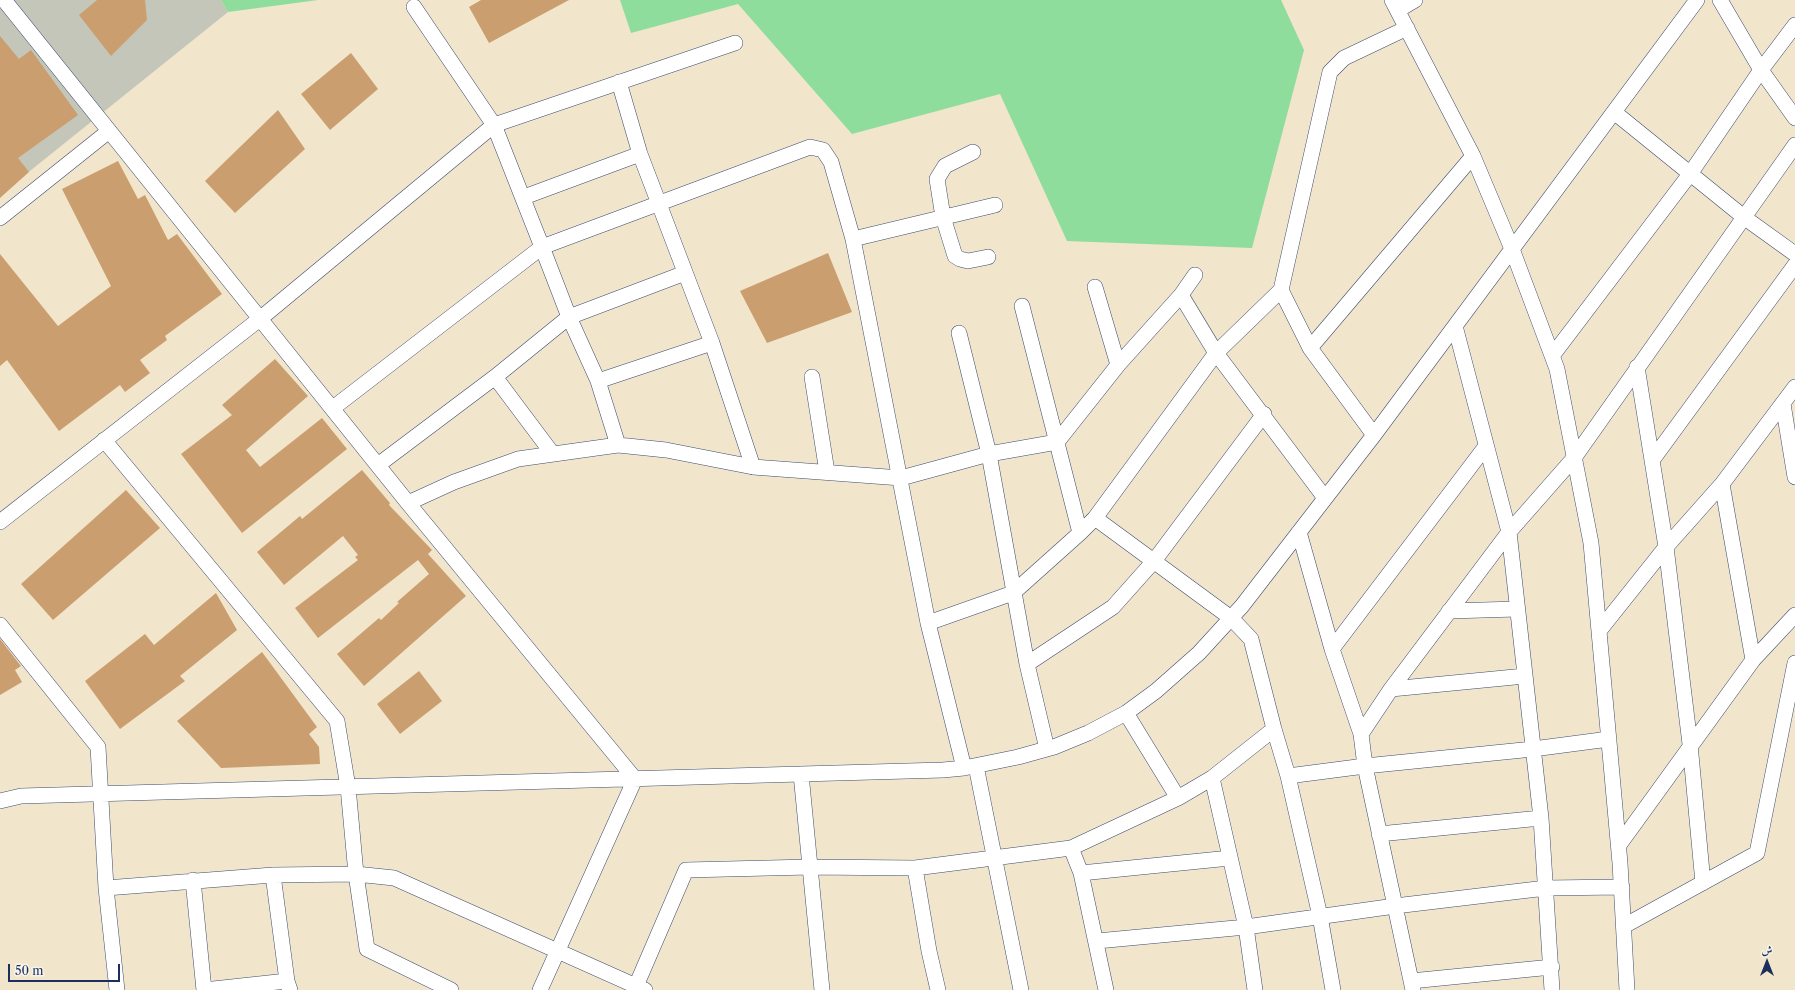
<!DOCTYPE html>
<html>
<head>
<meta charset="utf-8">
<style>
  body { margin:0 }
  #map { position:relative; width:1795px; height:990px; overflow:hidden; background:#f1e5cb; font-family:"Libre Caslon Text",Amiri,serif }
  canvas { display:block }
  .north { position:absolute; left:1747px; top:942px; width:40px; height:40px; -webkit-text-stroke:3px #f7f3e8; paint-order:stroke; rotate:0deg; font-size:11px; font-weight:700; line-height:16px; text-align:center; color:#1b2f5e }
  .north::after { content:''; display:block; margin:auto; width:14px; height:18px; background:#1b2f5e; clip-path:polygon(50% 0,100% 100%,50% 72%,0 100%) }
  .scale { position:absolute; left:8px; top:964px; width:112px; height:18px; box-sizing:border-box; border:2px solid #1b2f5e; border-top:0; padding-left:5px; font-size:12px; line-height:14px; white-space:nowrap; color:#1b2f5e; -webkit-text-stroke:3px #f7f3e8; paint-order:stroke }
</style>
</head>
<body>
<div id="map">
<canvas width="1795" height="990"></canvas>
<div class="north">ش</div>
<div class="scale">50 m</div>
</div>
<script>
const ctx = document.querySelector('canvas').getContext('2d');
ctx.lineJoin = 'round';
function paint(path, color) { ctx.fillStyle = color; ctx.fill(path, 'evenodd'); }
const toPath = rows => new Path2D(rows.map(r => 'M' + r).join(''));
function strokePath(path, color, width, dash) { ctx.strokeStyle = color; ctx.lineWidth = width; ctx.lineCap = dash ? 'butt' : 'round'; ctx.setLineDash(dash || []); ctx.stroke(path); }
paint(toPath([
  [0,0,221,0,228,12,0,195]
]), '#c3c6b9');
paint(toPath([
  [221,0,318,0,228,12],
  [620,0,1281,0,1304,50,1252,248,1067,241,1000,94,852,134,738,4,631,33]
]), '#8fdd9c');
paint(toPath([
  [97,0,145,0,147,20,111,56,79,15],
  [481,0,569,0,489,43,469,7],
  [0,36,19,59,31,50,78,115,18,158,29,172,0,198],
  [351,53,378,89,330,130,301,94],
  [278,110,305,149,235,213,205,181],
  [118,161,138,199,145,195,168,240,177,234,222,294,165,336,167,340,140,360,150,373,125,392,120,385,59,431,7,360,0,366,0,254,58,326,111,286,62,189],
  [828,253,852,312,767,343,740,291],
  [275,359,308,396,246,450,260,467,322,418,347,449,242,533,181,454,232,415,222,405],
  [362,470,390,503,389,505,432,550,428,554,466,596,364,686,337,654,379,618,381,620,399,603,397,602,429,574,418,560,318,638,295,608,358,560,355,557,358,555,343,536,284,585,257,552,300,516,302,519],
  [126,490,160,528,53,620,21,584],
  [216,593,237,630,180,676,185,681,120,729,85,681,145,634,154,645],
  [0,639,21,666,15,670,22,682,0,695],
  [262,652,317,727,309,734,319,747,320,764,221,768,177,721],
  [419,671,442,701,400,734,377,704]
]), '#cb9e6f');
const minor = toPath([
  [4,0,408,503,635,779,540,990],
  [1392,0,1473,156],
  [1720,0,1761,70,1795,118],
  [1398,10,1415,0],
  [619,82,640,154,712,343,753,467],
  [1614,112,1745,218,1795,254],
  [973,152,945,166,937,179,943,217,955,256,960,259,968,261,988,257],
  [524,197,640,154],
  [0,218,109,131],
  [853,239,995,205],
  [1095,287,1118,365],
  [1281,290,1330,72,1344,58,1407,28],
  [1181,295,1216,353,1325,498],
  [1022,306,1080,533],
  [1455,326,1509,532,1541,818,1552,990],
  [959,333,989,454,1027,664,1047,749],
  [1310,348,1473,156,1512,249,1557,369,1591,543,1620,863,1627,990],
  [1552,356,1690,174,1761,70,1795,25],
  [1637,367,1666,547,1690,744,1703,883],
  [812,377,827,472],
  [598,381,712,343],
  [1783,404,1795,477],
  [333,408,542,247,494,125,414,7],
  [104,440,337,721,348,787,356,874,367,949,451,990],
  [618,445,598,381,569,317,542,247,810,147,823,150,831,162,853,239,928,623,964,768],
  [552,453,495,377,569,317,685,273],
  [1653,459,1795,265],
  [378,465,495,377],
  [1722,484,1753,660],
  [408,503,454,482,518,459,618,445,666,450,753,467,901,478,989,454,1057,442,1118,365,1181,295,1195,275],
  [1095,518,1231,618,1251,639,1274,729,1288,776,1320,916,1333,990],
  [0,522,261,318,494,125,735,43],
  [1299,532,1332,649,1361,734,1365,766,1413,990],
  [1449,611,1517,609],
  [928,623,1013,593,1080,533,1095,518,1216,353,1281,290,1310,348,1374,435],
  [0,625,98,747,106,888,117,990],
  [1599,631,1666,547,1722,484,1795,387],
  [1332,649,1486,446],
  [1027,664,1113,607,1154,561,1264,414],
  [1391,689,1525,676],
  [1126,713,1178,798],
  [1361,734,1391,689,1509,532,1574,458,1795,145],
  [976,766,1021,990],
  [801,774,822,990],
  [1288,776,1365,766,1533,749,1609,739],
  [1212,778,1246,927,1255,990],
  [0,801,21,796,943,770,964,768,1018,757,1054,747,1088,733,1126,713,1156,691,1199,653,1242,606,1374,435,1697,0],
  [1379,834,1541,818],
  [1619,845,1753,660,1795,615],
  [1071,848,1081,873,1106,990],
  [1081,873,1230,858],
  [273,875,287,981,290,990],
  [193,880,204,990],
  [106,888,273,875,356,874,394,878,645,990],
  [1624,926,1757,853,1795,663],
  [1097,941,1246,927,1395,906,1546,888,1622,887],
  [1411,981,1552,967],
  [636,986,686,870,810,867,915,868],
  [204,990,287,981],
  [938,990,929,951,915,868,1071,848,1178,798,1212,778,1274,729]
]);
strokePath(minor, '#3b4a6e', 16);
strokePath(minor, '#fff', 15);
</script>
</body>
</html>
